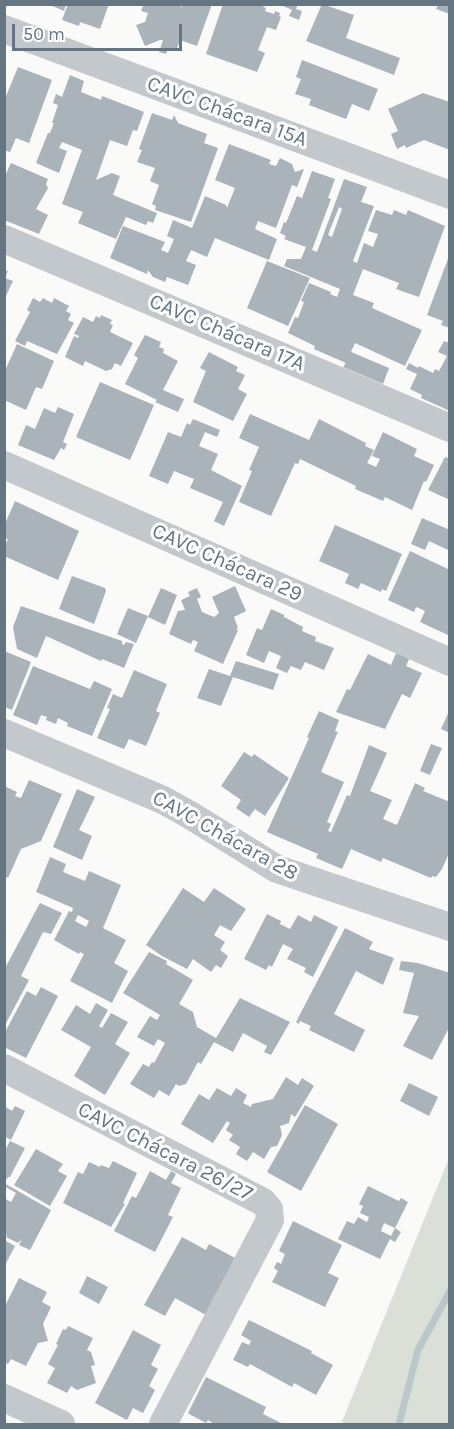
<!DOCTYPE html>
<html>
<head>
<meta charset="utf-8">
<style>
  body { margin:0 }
  #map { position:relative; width:454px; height:1429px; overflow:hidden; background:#fafaf8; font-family:Karla,sans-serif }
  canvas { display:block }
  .frame { position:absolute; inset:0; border:6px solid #657683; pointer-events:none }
  .scale { position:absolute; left:12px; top:24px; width:170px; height:27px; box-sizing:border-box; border:3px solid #657683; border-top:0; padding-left:8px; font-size:18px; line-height:21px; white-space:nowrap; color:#657683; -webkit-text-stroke:4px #fff; paint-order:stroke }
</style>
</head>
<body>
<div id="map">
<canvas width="454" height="1429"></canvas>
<div class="frame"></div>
<div class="scale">50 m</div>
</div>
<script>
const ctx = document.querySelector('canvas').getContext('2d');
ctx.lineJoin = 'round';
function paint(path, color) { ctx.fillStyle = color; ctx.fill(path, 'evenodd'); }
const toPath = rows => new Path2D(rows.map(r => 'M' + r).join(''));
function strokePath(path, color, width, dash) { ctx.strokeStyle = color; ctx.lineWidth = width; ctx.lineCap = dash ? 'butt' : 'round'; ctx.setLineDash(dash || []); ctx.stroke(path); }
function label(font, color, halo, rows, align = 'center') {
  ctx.font = font + ' Karla,sans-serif'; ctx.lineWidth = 6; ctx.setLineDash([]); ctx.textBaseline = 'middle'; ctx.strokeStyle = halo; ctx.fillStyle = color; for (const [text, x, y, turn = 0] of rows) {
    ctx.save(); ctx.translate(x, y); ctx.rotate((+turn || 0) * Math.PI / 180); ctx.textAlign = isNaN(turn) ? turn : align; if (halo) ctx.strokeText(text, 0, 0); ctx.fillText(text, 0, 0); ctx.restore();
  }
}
paint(toPath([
  [449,1158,449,1424,341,1424]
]), '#dadfd7');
strokePath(toPath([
  [399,1424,418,1350,450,1291]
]), '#bbc7cb', 7);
paint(toPath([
  [48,4,66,4,64,11],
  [68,4,109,4,100,29,80,22,79,26,62,20],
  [144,4,176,4,182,7,183,4,212,4,197,46,180,40,176,51,168,48,166,54,159,52,163,40,160,40,145,46,136,25,145,22,148,13,141,11],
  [223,4,258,4,266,8,265,11,274,14,275,11,280,13,279,16,281,17,276,30,267,27,258,50,265,53,257,72,206,54],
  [279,4,298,4,296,9,302,11,299,20,289,16,292,10],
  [322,4,354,15,346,38,400,58,394,75,306,41],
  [438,5,450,5,450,14,436,9],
  [302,60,378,89,369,111,352,104,346,119,309,105,311,99,295,94,301,79,296,77],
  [18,67,52,80,29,143,16,138,10,152,4,150,4,101],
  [70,75,84,81,81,92,101,100,102,96,144,112,137,131,133,130,127,146,110,140,96,180,112,173,120,176,113,195,157,213,153,223,148,221,146,225,126,217,116,239,78,223,83,212,62,204,82,150,62,142,59,148,67,151,59,173,36,163,48,133,50,133,54,123,52,123,58,105,53,103,56,94,62,97],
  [423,93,450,102,450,150,424,140,406,148,405,145,397,149,391,134,398,131,388,109],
  [152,113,172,120,174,115,178,123,207,134,204,143,218,148,191,222,155,210,156,206,152,204,159,185,150,181,155,168,137,162,142,150,139,149],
  [229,144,271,160,269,164,276,166,280,158,292,164,295,172,304,169,297,187,292,185,276,228,258,221,255,229,277,239,269,260,215,238,207,257,191,250,186,261,196,265,188,285,167,277,165,282,153,277,148,270,147,274,110,258,123,226,165,242,161,250,168,253,174,239,167,236,173,220,192,228,205,196,226,205,227,208,235,188,215,180],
  [11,163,48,179,46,184,48,188,36,209,48,215,39,234,4,220,4,178],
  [312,171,335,179,328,198,331,199,312,250,317,252,344,179,367,187,361,202,374,206,353,261,357,263,364,243,373,247,378,234,368,231,376,210,392,215,394,210,406,215,408,210,445,226,419,297,396,289,399,283,363,269,353,295,374,303,372,308,422,330,405,366,355,343,351,352,389,368,383,384,343,367,346,363,314,349,315,346,288,333,295,317,298,318,304,302,301,301,309,283,331,292,330,294,337,297,340,289,284,266,287,259,301,259,306,247,284,239,286,236,280,233,284,222,286,223,297,196,302,198],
  [339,207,342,209,332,237,328,235],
  [449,256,450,256,450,328,441,325,443,321,427,315],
  [267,261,310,278,288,326,247,308],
  [4,270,8,271,5,278,13,281,4,300],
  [33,298,40,302,43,298,52,303,54,298,69,306,66,311,71,314,68,320,74,323,57,354,27,341,25,346,15,341,30,312,27,310],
  [101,315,112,320,110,324,113,325,110,332,133,343,121,366,115,363,112,369,106,371,85,361,83,366,65,357,74,336,78,338,79,336,74,334,83,317,93,322,96,316,100,318],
  [145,335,161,342,159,347,164,349,163,353,178,361,163,390,184,399,178,412,155,402,157,400,125,384,138,358,134,355],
  [444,341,450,343,448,375,450,376,450,411,421,398,422,395,410,389,417,374,406,369,409,363,418,368,419,366,433,373,435,369,439,371,447,356,438,352],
  [17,344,54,361,42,389,36,387,26,410,4,400,4,373],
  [209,352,238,367,236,371,245,375,238,389,247,394,233,421,193,402,206,371,200,368],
  [100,382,154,405,130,460,76,437],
  [58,407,74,414,63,442,67,444,64,450,61,448,54,460,18,445,26,425,35,429,44,408,55,413],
  [250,414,309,440,319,419,366,443,365,446,374,450,367,463,376,467,380,459,372,456,383,432,417,449,414,456,434,465,426,482,424,481,412,510,385,497,383,501,355,489,356,486,300,459,298,464,295,463,271,516,239,502,252,471,249,470,259,447,239,438],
  [193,419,220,430,217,437,205,432,199,446,218,454,211,470,242,486,224,526,214,521,223,502,190,488,194,479,174,471,168,484,149,476,168,432,181,437,187,423,190,425],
  [445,457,450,459,450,500,428,490],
  [15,501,79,531,58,580,4,556,4,548,8,539,4,538,4,526],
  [422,518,450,530,448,550,429,541,425,550,411,544],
  [335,525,402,554,386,591,382,589,381,592,361,583,358,589,354,587,345,583,349,574,319,561],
  [410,551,450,570,450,636,420,622,425,611,423,610,416,607,414,612,388,600],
  [72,576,105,588,106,591,94,624,59,609],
  [235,586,246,611,234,617,238,628,236,629,238,630,223,664,194,651,198,642,193,640,191,644,169,634,178,611,185,610,181,600,190,596,188,592,197,588,201,597,197,599,202,612,214,617,219,613,212,597],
  [161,588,177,595,165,625,148,617],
  [21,606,122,641,122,644,124,645,126,642,134,644,124,668,102,659,101,661,46,636,37,658,17,649,13,627],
  [128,608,148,616,136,643,117,634],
  [271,609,284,615,284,617,303,627,302,631,316,637,315,641,334,648,324,670,305,662,301,670,291,666,287,673,276,668,281,656,269,651,264,663,246,655,257,628,262,630],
  [4,651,31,662,12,710,4,707],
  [397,651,410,657,406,666,422,673,410,698,402,694,385,729,336,712,347,689,350,690,368,654,391,665],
  [236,661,279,674,273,690,233,677,221,706,197,698,209,669,230,676],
  [33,666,90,689,94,681,112,689,92,736,67,726,68,723,58,718,56,724,46,720,47,717,41,715,37,725,13,715],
  [134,670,167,684,156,711,160,713,146,746,129,739,124,749,97,738,110,709,107,708,113,694,122,698],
  [450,709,450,733,441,729],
  [319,711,339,720,335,731,338,732,337,734,321,772,344,782,327,822,331,824,328,831,331,832,347,795,350,796,369,745,387,753,370,791,392,800,383,819,397,825,415,783,425,788,423,791,450,802,450,851,442,869,436,877,432,876,431,878,383,858,381,862,351,849,342,869,316,858,318,854,267,832,309,738,307,737],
  [431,744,442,748,430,775,420,771],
  [244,752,252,757,254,754,289,778,265,816,255,809,249,817,236,808,241,800,221,786],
  [29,780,62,794,41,841,21,849,8,878,4,876,4,786,17,792,15,796,21,798],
  [77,789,95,797,79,830,92,836,82,860,53,847],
  [50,857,66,864,63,872,85,881,89,871,121,885,103,928,126,940,114,963,128,971,112,1003,70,981,84,954,80,952,79,954,54,940,69,911,72,912,73,908,36,892],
  [78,915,89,921,86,927,75,921],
  [183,888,204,902,214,888,246,909,231,931,220,925,214,935,225,942,220,950,228,956,221,968,216,965,211,972,193,959,187,969,162,956,146,945],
  [40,903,62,913,51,934,43,932,21,976,29,980,4,1027,4,970],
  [267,914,281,921,280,924,290,929,298,915,311,922,314,915,338,927,313,977,304,972,306,968,287,959,293,949,283,944,272,967,269,965,266,970,244,959],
  [345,928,373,942,369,949,394,958,383,985,356,971,334,1014,365,1030,354,1052,309,1030,311,1026,300,1021,299,1024,296,1022],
  [149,952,167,961,166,964,193,980,179,1004,193,1012,197,1027,216,1038,240,998,290,1022,271,1055,264,1052,267,1046,243,1033,233,1052,214,1042,201,1064,198,1062,186,1084,179,1086,176,1084,169,1096,159,1090,154,1098,130,1084,143,1064,149,1067,152,1062,154,1063,165,1043,158,1039,154,1046,137,1037,150,1016,157,1020,160,1015,123,993],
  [401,961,418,963,450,973,450,1026,432,1060,403,1046,419,1016,403,1013,414,973,399,970],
  [41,987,58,996,26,1058,4,1047,4,1034,27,991,36,996],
  [96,1003,108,1010,99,1026,102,1028,111,1013,128,1022,115,1044,130,1053,105,1095,74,1076,91,1047,61,1030,76,1005,90,1014],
  [286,1077,298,1085,302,1078,314,1086,295,1117,291,1114,289,1123,280,1126,282,1135,277,1146,271,1147,264,1159,253,1152,247,1161,236,1154,240,1147,229,1140,233,1135,226,1130,230,1123,227,1121,213,1143,181,1124,199,1094,209,1100,217,1088,231,1096,236,1088,247,1095,243,1103,251,1107,252,1104,273,1099],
  [409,1083,438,1097,429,1116,400,1101],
  [305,1105,338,1124,301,1191,267,1172],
  [4,1106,12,1111,15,1106,25,1111,11,1140,4,1136],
  [10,1141,25,1148,10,1177,8,1177,4,1183,4,1152],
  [36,1149,63,1164,58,1171,67,1176,50,1206,14,1185],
  [113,1161,137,1173,123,1203,125,1204,111,1227,63,1203,78,1172,83,1174,89,1162,100,1167,101,1165,109,1168],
  [150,1171,166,1180,171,1171,176,1174,171,1183,181,1188,168,1215,173,1217,155,1252,114,1231,132,1196,136,1198],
  [4,1183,51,1210,30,1250,19,1245,22,1239,18,1243,6,1237,7,1235,4,1234,4,1198,11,1202,16,1193,4,1186],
  [368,1186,399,1201,401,1198,408,1202,395,1228,384,1223,381,1231,391,1236,395,1228,401,1232,395,1242,390,1239,380,1259,338,1239,347,1221,354,1224,358,1217,367,1222,369,1217,360,1213,363,1206,359,1204],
  [293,1221,342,1245,328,1273,339,1278,325,1307,272,1282,278,1271,274,1268,277,1262,281,1264,285,1254,279,1251],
  [182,1237,206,1250,209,1244,235,1258,206,1315,175,1298,165,1316,144,1305],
  [4,1240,15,1246,4,1267],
  [87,1276,108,1287,99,1304,79,1293],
  [19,1278,47,1292,42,1302,51,1307,43,1324,48,1341,38,1343,26,1366,11,1359,8,1364,4,1362,4,1308],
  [249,1320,312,1351,311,1353,333,1365,316,1395,294,1383,292,1387,250,1364,248,1367,233,1360,242,1342,249,1345,251,1341,241,1335],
  [68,1326,93,1338,87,1350,91,1352,95,1365,91,1366,96,1383,77,1390,71,1386,67,1393,47,1383,55,1368,48,1364,58,1345,56,1344,63,1329,66,1330],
  [133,1330,161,1345,151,1365,158,1369,149,1386,155,1390,143,1413,133,1408,127,1420,95,1403],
  [206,1377,266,1407,263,1414,283,1424,214,1424,208,1420,206,1423,189,1414,188,1413]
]), '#aab3b9');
strokePath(toPath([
  [4,29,450,195],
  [4,239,450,428],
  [4,465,450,662],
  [4,733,163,800,190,815,277,869,450,927],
  [4,1068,263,1202,269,1209,270,1220,163,1424],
  [4,1398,61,1424]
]), '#c3c8cc', 28);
label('21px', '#657683', '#fff', [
  ["CAVC Chácara 15A",227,112,20],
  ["CAVC Chácara 17A",227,333,23],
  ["CAVC Chácara 29",227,563,24],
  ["CAVC Chácara 28",225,836,29],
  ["CAVC Chácara 26/27",165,1152,27]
]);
</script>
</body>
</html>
